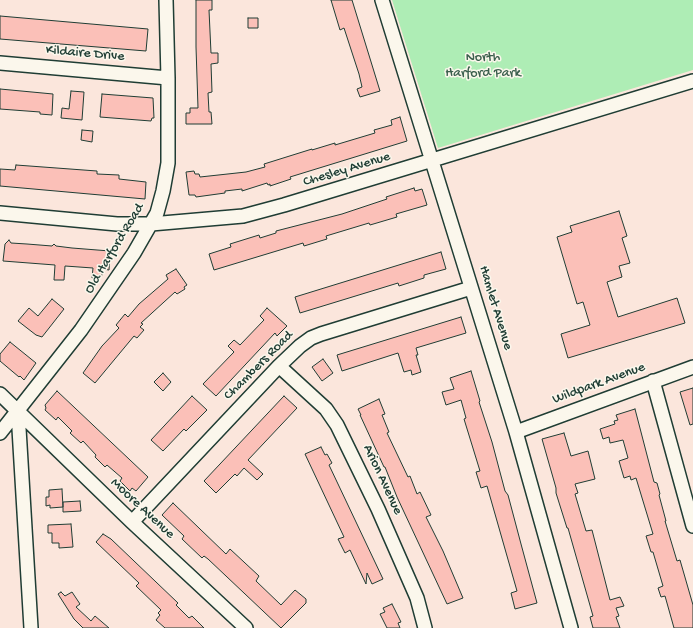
<!DOCTYPE html>
<html>
<head>
<meta charset="utf-8">
<style>
  body { margin:0 }
  canvas { display:block; background:#fbe6dc }
</style>
</head>
<body>
<canvas width="693" height="628"></canvas>
<script>
const ctx = document.querySelector('canvas').getContext('2d');
ctx.lineJoin = 'round';
function paint(path, color) { ctx.fillStyle = color; ctx.fill(path, 'evenodd'); }
const toPath = rows => new Path2D(rows.map(r => 'M' + r).join(''));
function strokePath(path, color, width, dash) { ctx.strokeStyle = color; ctx.lineWidth = width; ctx.lineCap = dash ? 'butt' : 'round'; ctx.setLineDash(dash || []); ctx.stroke(path); }
function label(font, color, halo, rows, align = 'center') {
  ctx.font = font + ' "Gochi Hand",sans-serif'; ctx.lineWidth = 3; ctx.setLineDash([]); ctx.textBaseline = 'middle'; ctx.strokeStyle = halo; ctx.fillStyle = color; for (const [text, x, y, turn = 0] of rows) {
    ctx.save(); ctx.translate(x, y); ctx.rotate((+turn || 0) * Math.PI / 180); ctx.textAlign = isNaN(turn) ? turn : align; if (halo) ctx.strokeText(text, 0, 0); ctx.fillText(text, 0, 0); ctx.restore();
  }
}
paint(toPath([
  [392,0,693,0,693,70,438,148]
]), '#aeedb5');
const building = toPath([
  [196,0,212,0,212,10,209,10,211,53,218,53,218,63,211,64,212,92,208,93,209,112,211,112,212,124,186,124,186,113,190,113,190,108,198,108,196,47,196,0],
  [331,0,352,0,380,91,360,97,357,89,362,87,359,74,344,28,340,30,331,0],
  [0,16,148,29,146,51,0,39,0,16],
  [248,18,258,18,258,28,248,28,248,18],
  [0,89,53,94,52,115,40,114,40,112,0,109,0,89],
  [71,91,84,92,82,120,61,118,62,108,69,109,71,91],
  [102,94,153,98,154,118,152,118,151,121,100,117,102,94],
  [400,117,407,141,290,177,291,179,270,186,270,184,268,185,267,183,242,191,242,189,225,191,225,193,196,197,195,195,189,195,186,172,194,171,195,174,199,174,200,177,246,172,265,167,264,164,312,149,312,150,335,143,335,145,375,133,374,130,392,125,391,120,400,117],
  [82,130,93,131,92,142,81,140,82,130],
  [16,165,97,171,97,174,119,175,119,179,146,182,145,199,0,186,0,169,15,170,16,165],
  [414,188,415,191,422,189,427,205,396,214,397,217,370,225,369,223,326,236,327,239,304,246,303,243,214,270,209,254,231,247,230,244,259,235,260,238,276,233,276,231,342,214,387,199,386,197,414,188],
  [619,211,627,236,622,238,630,263,619,266,622,277,607,282,618,317,677,298,685,323,568,358,561,334,590,325,583,302,577,304,557,237,572,232,570,226,619,211],
  [9,240,11,243,27,244,52,246,54,244,56,246,72,248,110,251,109,270,102,269,102,275,99,279,92,278,93,268,65,266,64,280,54,280,55,265,3,261,5,244,9,240],
  [441,252,446,269,424,275,424,278,399,286,398,283,300,313,295,297,441,252],
  [176,269,187,285,184,287,185,289,177,294,175,292,141,323,143,324,140,327,144,330,137,338,134,336,95,383,83,373,102,346,119,328,116,325,125,314,128,317,139,304,168,279,166,275,176,269],
  [52,299,64,309,42,337,36,335,18,321,29,308,38,316,52,299],
  [267,308,287,326,277,336,275,333,216,396,203,384,234,352,228,346,234,340,240,345,264,320,260,316,267,308],
  [461,317,466,333,416,348,418,355,416,355,421,372,412,375,411,370,404,372,398,353,342,371,337,355,461,317],
  [10,342,36,363,24,380,20,376,19,377,0,361,0,354,10,342],
  [323,359,333,373,322,381,312,367,323,359],
  [471,371,480,401,479,402,492,442,505,491,508,495,521,544,537,603,515,609,511,593,517,591,487,486,481,488,476,472,480,471,464,419,466,418,461,400,446,405,442,392,454,389,450,378,471,371],
  [163,373,171,382,163,391,154,382,163,373],
  [693,388,693,424,690,425,680,392,693,388],
  [57,391,148,477,136,491,132,488,130,491,120,481,122,478,107,465,105,467,95,457,96,455,83,441,81,443,70,433,72,431,58,417,56,420,45,410,46,408,45,405,57,391],
  [192,396,207,410,186,431,184,429,163,451,151,440,192,396],
  [284,396,297,408,248,460,263,474,257,480,244,468,237,476,235,474,216,493,204,481,284,396],
  [379,399,385,414,382,415,389,432,387,433,408,477,410,476,417,494,420,492,431,515,426,517,443,551,463,598,447,604,397,497,385,467,384,467,360,415,361,415,358,409,379,399],
  [635,409,654,482,657,483,660,494,659,495,666,521,665,521,677,561,680,560,693,605,693,628,674,628,665,596,661,597,658,588,663,586,653,552,651,552,646,536,653,534,636,478,631,480,630,476,624,478,619,461,628,458,623,440,610,443,609,437,603,439,600,429,615,424,614,421,618,420,616,415,635,409],
  [564,433,571,456,588,451,595,479,575,484,578,493,575,494,586,531,592,530,610,600,620,597,624,606,616,608,619,616,616,617,620,628,593,628,590,617,593,616,568,528,567,528,556,493,556,488,542,439,564,433],
  [321,447,325,455,327,454,332,463,329,465,383,579,372,584,367,573,366,584,350,550,345,553,338,539,344,537,305,454,321,447],
  [62,489,63,507,50,508,50,505,46,506,46,497,49,497,49,490,62,489],
  [80,501,81,511,63,512,63,502,80,501],
  [173,503,226,554,230,549,259,576,256,581,281,605,295,590,306,599,306,603,281,628,208,559,204,556,202,558,182,539,184,536,162,515,173,503],
  [71,524,73,547,59,548,59,543,52,543,52,533,48,533,48,525,71,524],
  [103,534,111,539,178,603,176,605,189,618,192,616,204,628,165,628,156,620,160,615,158,613,161,610,136,586,139,583,96,542,103,534],
  [61,592,65,596,72,592,80,604,76,607,91,621,95,616,109,628,83,628,74,619,58,594,61,592],
  [392,604,401,622,398,623,400,628,387,628,380,614,385,612,383,608,392,604]
]);
paint(building, '#fbc0b8');
strokePath(building, '#1f3d34', 1);
const minor = toPath([
  [382,0,516,432,571,628],
  [0,63,168,78],
  [0,213,117,224,151,224,243,216,284,205,693,81],
  [279,366,326,409,337,425,378,509,417,598,425,628],
  [653,381,693,526],
  [0,394,132,522,246,628],
  [18,412,31,628],
  [516,432,693,367],
  [0,433,81,330,134,253,157,213,163,191,168,163,168,78,166,0],
  [132,522,279,366,300,346,311,338,321,334,471,288]
]);
strokePath(minor, '#1f3d34', 16);
strokePath(minor, '#fbf7ec', 13);
label('14px', '#1f3d34', '#fbf7ec', [
  ["Kildaire Drive",85,54,5],
  ["Chesley Avenue",347,170,-17],
  ["Old Harford Road",115,249,-59],
  ["Hamlet Avenue",495,308,73],
  ["Chambers Road",259,366,-45],
  ["Wildpark Avenue",599,384,-20],
  ["Arion Avenue",382,480,65],
  ["Moore Avenue",142,509,43]
]);
label('14px', '#3c604e', '#fbf7ec', [
  ["North",483,58],
  ["Harford Park",483,74]
]);
</script>
</body>
</html>
